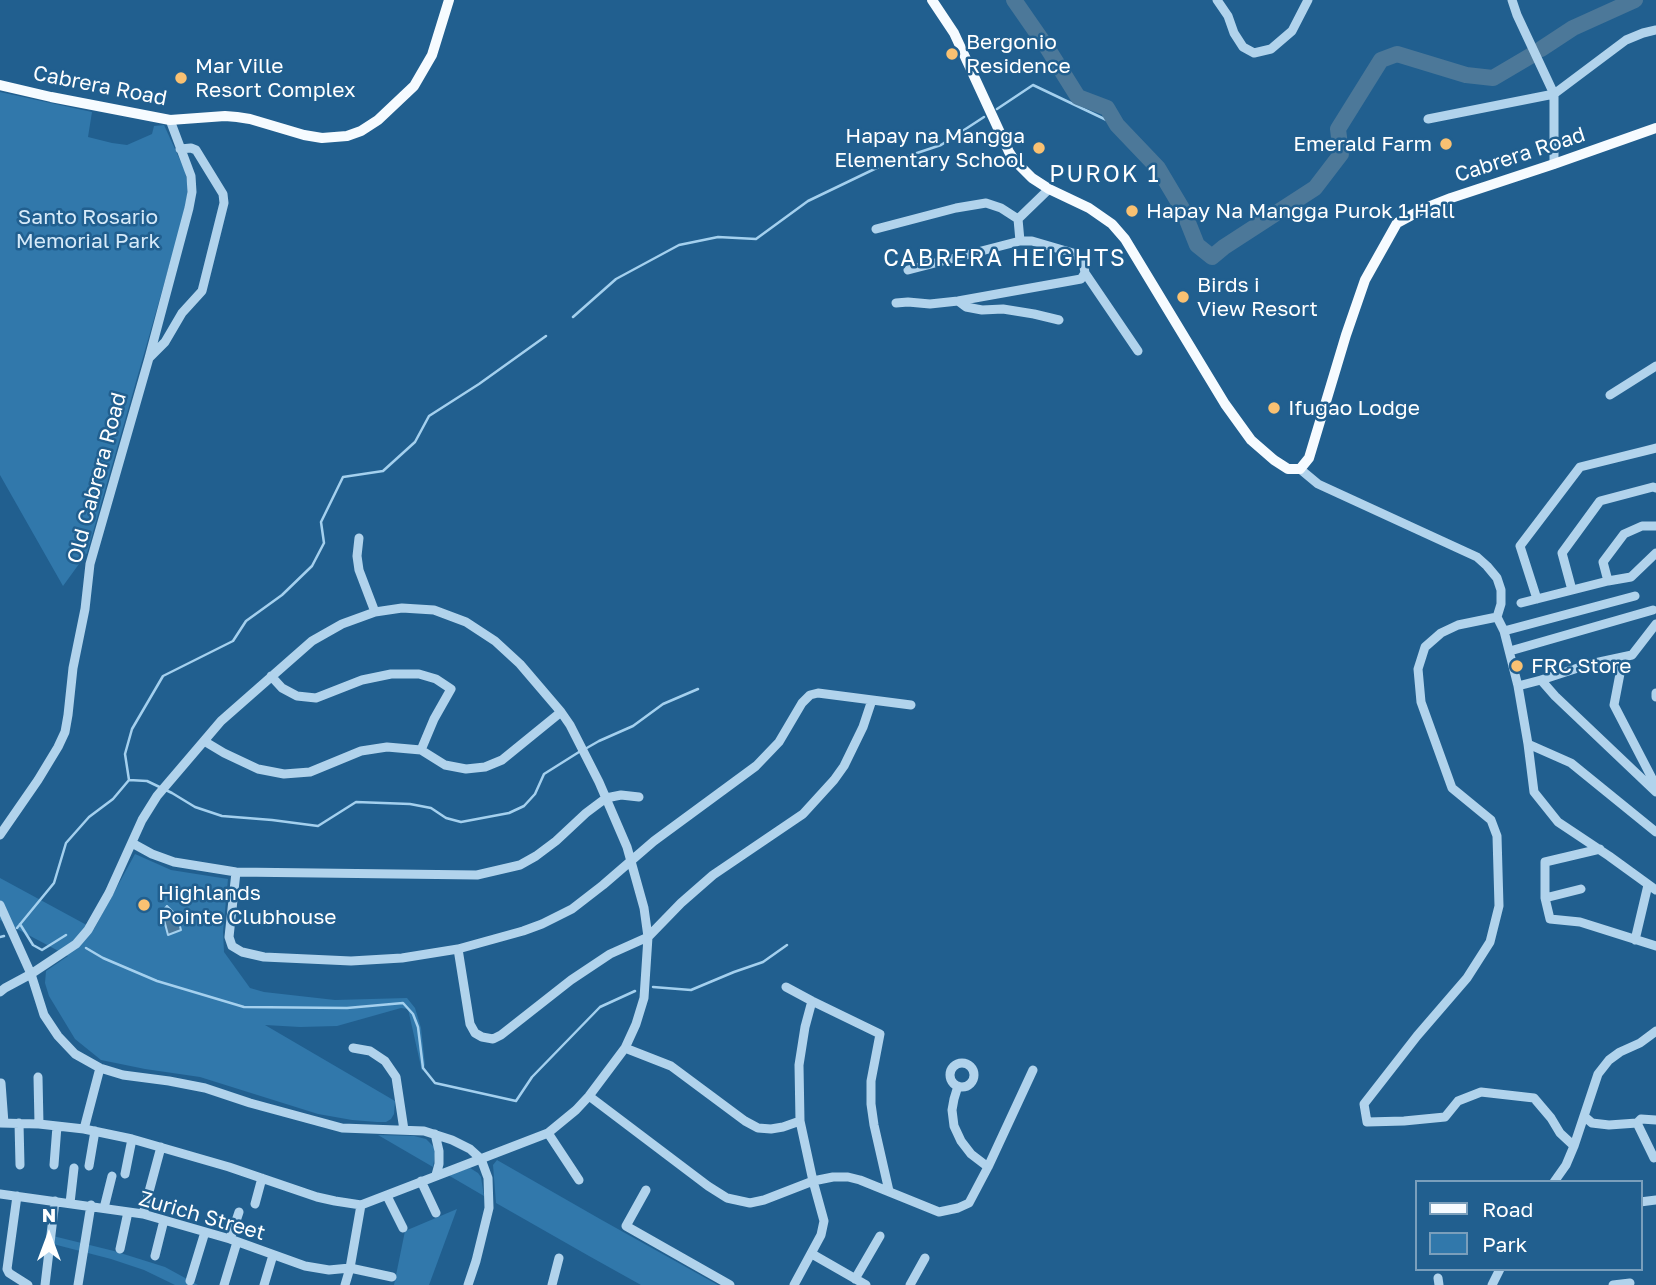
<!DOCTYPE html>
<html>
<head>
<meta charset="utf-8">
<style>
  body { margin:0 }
  #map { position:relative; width:1656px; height:1285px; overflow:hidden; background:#215f8f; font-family:"Golos Text",sans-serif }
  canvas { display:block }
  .legend { position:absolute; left:1415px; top:1180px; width:228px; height:91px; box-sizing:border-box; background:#215f8f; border:2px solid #7a9fbc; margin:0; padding:9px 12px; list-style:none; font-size:21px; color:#fff }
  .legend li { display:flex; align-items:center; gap:14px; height:35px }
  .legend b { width:35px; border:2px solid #7a9fbc }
  .north { position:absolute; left:14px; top:1201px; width:70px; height:70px; -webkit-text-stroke:5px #215f8f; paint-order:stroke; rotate:0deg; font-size:19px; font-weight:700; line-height:28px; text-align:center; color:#fff }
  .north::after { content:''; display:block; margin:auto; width:24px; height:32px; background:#fff; clip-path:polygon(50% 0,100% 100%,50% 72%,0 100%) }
</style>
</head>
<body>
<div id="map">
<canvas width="1656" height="1285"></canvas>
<ul class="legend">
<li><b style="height:9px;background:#f6fbff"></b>Road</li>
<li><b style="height:19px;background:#3178ab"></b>Park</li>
</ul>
<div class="north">N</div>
</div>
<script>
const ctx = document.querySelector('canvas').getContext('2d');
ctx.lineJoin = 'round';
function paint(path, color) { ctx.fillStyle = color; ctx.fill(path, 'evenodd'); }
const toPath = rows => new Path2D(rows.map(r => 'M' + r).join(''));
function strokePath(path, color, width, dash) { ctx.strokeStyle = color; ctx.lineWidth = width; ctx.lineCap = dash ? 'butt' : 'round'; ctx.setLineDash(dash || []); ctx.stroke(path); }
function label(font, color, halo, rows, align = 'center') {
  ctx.font = font + ' "Golos Text",sans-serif'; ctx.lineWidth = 5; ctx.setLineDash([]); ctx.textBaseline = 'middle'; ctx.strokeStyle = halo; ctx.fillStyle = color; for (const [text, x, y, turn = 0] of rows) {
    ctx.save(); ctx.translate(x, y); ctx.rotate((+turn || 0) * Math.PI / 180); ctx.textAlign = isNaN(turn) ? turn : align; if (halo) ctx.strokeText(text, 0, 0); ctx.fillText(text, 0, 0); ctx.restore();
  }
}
paint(toPath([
  [0,92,92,112,88,137,112,143,127,145,152,134,154,126,164,125,185,171,188,186,186,207,87,553,63,586,0,475],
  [135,854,171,870,228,879,223,932,224,952,250,988,264,992,335,1000,407,998,415,1008,421,1028,425,1065,422,1071,408,1009,401,1008,337,1026,300,1027,265,1025,395,1101,394,1114,391,1119,386,1122,377,1122,352,1120,318,1114,200,1077,145,1069,101,1060,75,1039,49,996,45,983,46,971,68,956,0,920,0,878,94,929],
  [378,1135,414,1136,426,1139,434,1147,435,1154,433,1167],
  [497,1160,600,1219,718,1285,641,1285,589,1256,496,1203,493,1165],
  [470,1168,478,1173,481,1177,484,1196,448,1175],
  [457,1209,429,1285,394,1285,405,1231],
  [53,1236,114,1251,165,1267,198,1285,175,1285,144,1270,111,1259,53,1244]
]), '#3178ab');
const water = toPath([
  [167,906,177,916,181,930,168,935,162,912,167,906]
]);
paint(water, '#4c7899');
strokePath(water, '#a4d0ee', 2);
strokePath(toPath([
  [997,109,1033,85,1117,125],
  [573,317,616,279,679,245,718,237,756,239,808,201,887,163,941,145,984,117],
  [585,749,599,741,633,726,663,704,698,689],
  [129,780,147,781,172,793,195,807,222,816,272,820,318,826,356,802,410,804,431,808,446,818,461,822,509,813,524,806,535,794,544,774,579,752],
  [20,924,33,945,42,950,66,935],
  [17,928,54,883,66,843,89,817,113,799,129,780,125,754,132,729,163,676,233,641,246,621,282,595,312,566,324,543,321,522,343,477,383,471,415,442,429,416,479,384,546,336],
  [0,937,4,936],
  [86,948,103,958,157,981,244,1007,347,1008,403,1003,413,1014,418,1027,423,1068,435,1083,516,1101,532,1077,600,1007,635,991],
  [653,987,691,990,734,972,763,962,787,945]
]), '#a4d0ee', 2.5);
strokePath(toPath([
  [1014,0,1048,49,1078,97,1107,108,1117,125,1158,168,1183,210,1197,245,1212,257,1224,247,1315,188,1341,154,1338,129,1381,60,1397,54,1466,75,1493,78,1532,55],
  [1541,49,1573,28,1635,0]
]), '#4c7899', 16);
strokePath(toPath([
  [1217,0,1228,16,1234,33,1243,47,1254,53,1271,49,1292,31,1308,0],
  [1512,0,1517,15,1554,94,1554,164],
  [1428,119,1554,94,1626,40,1643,33,1656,30],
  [1018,219,1049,189],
  [876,229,956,208,986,203,1001,208,1018,219,1020,241],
  [1085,273,1138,351],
  [958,301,966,307,982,310,1003,309,1034,314,1059,320],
  [896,303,908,302,930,304,958,301,1081,279,1085,273,1083,261,1073,253,1032,241,1020,241,908,270],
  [149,358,165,342,182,313,202,291,224,203,223,194,196,150,191,148,180,149],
  [1610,395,1656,366],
  [1300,469,1318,484,1477,557,1487,566,1497,578,1501,590,1501,604,1497,617,1458,625,1441,633,1425,647,1418,669,1421,702,1452,788,1491,820,1497,836,1499,906,1490,942,1467,978,1417,1036,1364,1104,1367,1122,1404,1121,1445,1117,1458,1101,1481,1092,1534,1098,1551,1118,1560,1133,1574,1146],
  [359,538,357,556,359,570,375,612],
  [1608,581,1603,562,1624,534,1642,526,1656,526],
  [1572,590,1562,553,1600,501,1653,487,1656,488],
  [1537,599,1520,546,1580,467,1656,448],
  [1521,603,1608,581,1631,577,1656,553],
  [1497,617,1504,631,1518,686,1528,744,1534,792,1558,822,1609,856,1656,890],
  [1504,631,1635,596],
  [1510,651,1653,610],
  [1623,658,1614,705,1656,786],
  [271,676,282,688,297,696,316,698,362,680,391,674,419,674,436,679,451,689,434,719,421,750],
  [1541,680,1590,664,1632,655,1656,624],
  [1518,686,1541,680,1555,696,1656,792],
  [1656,693,1656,697],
  [204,741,224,753,258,769,284,774,310,772,361,751,387,747,421,750,445,765,466,769,485,767,502,760,561,712],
  [1528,744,1571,763,1656,832],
  [0,835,38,780,58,747,65,732,68,715,73,668,85,609,90,564,149,358,189,208,192,192,191,176,170,120],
  [132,843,152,854,174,862,236,872,477,875,520,865,536,856,556,841,586,813,606,798,621,795,639,797],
  [1600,849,1545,862,1545,898,1550,919,1580,922,1656,946],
  [236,872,229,937,232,946,242,952,264,957,351,961,402,958,458,949,523,931,542,924,572,909,603,885,654,841,756,766,779,742,802,703,810,695,818,693,911,705],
  [1545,898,1581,889],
  [0,905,31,974,44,1015,58,1036,75,1054,100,1068,123,1075,169,1081,205,1088,250,1103,342,1128,424,1131,452,1140,470,1149,481,1159,488,1178,489,1208,476,1261,468,1285],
  [1635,940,1648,885],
  [458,949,470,1024,475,1033,482,1037,493,1039,501,1035,571,980,610,954,648,937,681,903,713,875,803,814,834,780,844,766,863,727,872,700],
  [786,987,812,1001,880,1034,871,1081,871,1104,874,1125,889,1191],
  [0,992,5,988,31,974,76,944,88,930,109,893,142,820,157,796,221,721,312,641,342,624,375,612,402,608,434,610,466,622,495,641,520,664,561,712,570,725,599,782,627,847,644,908,648,937,644,998,636,1024,625,1048,589,1096,576,1110,548,1133,361,1205,335,1201,317,1197,229,1167,132,1139,84,1129,39,1124,0,1123],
  [353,1048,370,1051,385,1061,396,1077,404,1130],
  [625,1048,671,1066,745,1121,758,1128,771,1129,783,1127,800,1121],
  '950 1075a12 12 0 1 1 24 0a12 12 0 1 1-24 0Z',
  [38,1077,39,1124],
  [1,1083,4,1123],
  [958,1086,954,1099,952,1110,954,1126,961,1141,971,1154,988,1167],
  [589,1096,708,1186,727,1198,750,1203,764,1200,813,1181,833,1177,848,1177,860,1180,939,1212,958,1208,969,1203,988,1167,1033,1070],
  [1585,1117,1592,1123,1609,1125,1637,1123,1641,1119,1656,1120],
  [19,1123,20,1165],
  [1637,1123,1654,1158],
  [84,1129,100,1068],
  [548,1133,579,1180],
  [435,1134,439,1151,439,1164,436,1175],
  [54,1165,57,1126],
  [89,1166,95,1131],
  [125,1174,132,1139],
  [421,1181,436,1213],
  [1554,1182,1566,1165,1574,1146,1598,1074,1609,1060,1620,1052,1640,1043,1656,1031],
  [646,1190,626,1226,730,1285],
  [0,1194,143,1214,230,1239,305,1266,329,1270,350,1268,392,1277],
  [17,1196,7,1269,9,1273,28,1285],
  [387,1196,403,1228],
  [1640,1202,1656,1200],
  [70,1203,74,1168],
  [255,1204,262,1178],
  [104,1208,112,1176],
  [143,1214,161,1147],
  [230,1239,239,1212],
  [120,1249,128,1212],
  [812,1254,866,1285],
  [155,1256,164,1220],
  [1438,1278,1439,1285],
  [855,1279,880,1236],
  [190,1281,205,1232],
  [45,1285,55,1201],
  [78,1285,91,1205],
  [224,1285,237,1242],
  [264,1285,273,1255],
  [345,1285,350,1268,361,1205],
  [552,1285,559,1258],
  [794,1285,821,1235,824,1221,813,1181,800,1121,799,1065,805,1027,812,1001],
  [910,1285,925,1258],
  [1492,1285,1500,1269],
  [1613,1285,1630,1283]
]), '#b1d3ec', 9);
strokePath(toPath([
  [932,0,954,33,1009,152,1015,161,1032,178,1049,189,1089,208,1112,224,1125,239,1225,404,1251,440,1274,460,1288,469,1300,469,1309,458,1346,335,1365,280,1397,223,1423,209,1451,198,1554,164,1656,128],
  [0,85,51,97,170,120,225,116,237,117,250,119,304,135,322,138,347,136,361,131,378,120,414,86,432,55,449,0]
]), '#f6fbff', 10);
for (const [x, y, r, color] of [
  [952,54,7,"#f9c172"],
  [181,78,7,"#f9c172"],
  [1446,144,7,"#f9c172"],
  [1039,148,7,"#f9c172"],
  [1132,211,7,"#f9c172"],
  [1183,297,7,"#f9c172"],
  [1274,408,7,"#f9c172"],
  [1517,666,7,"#f9c172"],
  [144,905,7,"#f9c172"]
]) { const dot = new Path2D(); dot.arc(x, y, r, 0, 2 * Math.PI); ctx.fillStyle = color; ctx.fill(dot); strokePath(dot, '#215f8f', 2.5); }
label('21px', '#fff', '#215f8f', [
  ["Bergonio",966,42],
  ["Residence",966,66],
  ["Mar Ville",195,66],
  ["Resort Complex",195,90],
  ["Hapay na Mangga",1025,136,"right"],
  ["Elementary School",1025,160,"right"],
  ["Emerald Farm",1432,144,"right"],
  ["Hapay Na Mangga Purok 1 Hall",1146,211],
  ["Birds i",1197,285],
  ["View Resort",1197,309],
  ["Ifugao Lodge",1288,408],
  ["FRC Store",1531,666],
  ["Highlands",158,893],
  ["Pointe Clubhouse",158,917]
], 'left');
label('21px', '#fff', '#215f8f', [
  ["Cabrera Road",100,86,11],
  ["Cabrera Road",1520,155,-18],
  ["Old Cabrera Road",97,478,-75],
  ["Zurich Street",202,1216,16]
]);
label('21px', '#d6eaf9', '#215f8f', [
  ["Santo Rosario",88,217],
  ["Memorial Park",88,241]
]);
ctx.letterSpacing = '2px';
label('23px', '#fff', '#215f8f', [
  ["PUROK 1",1105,175],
  ["CABRERA HEIGHTS",1005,259]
]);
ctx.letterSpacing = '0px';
</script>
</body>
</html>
